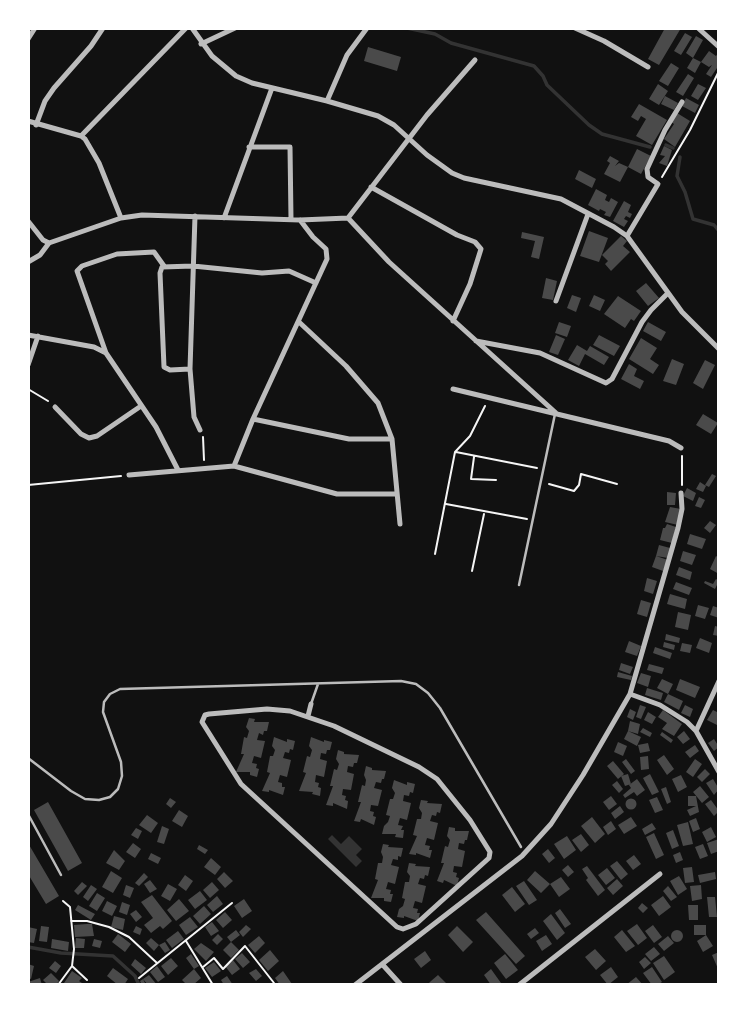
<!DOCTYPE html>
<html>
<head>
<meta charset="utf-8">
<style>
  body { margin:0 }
  #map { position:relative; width:747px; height:1013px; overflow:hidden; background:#111; font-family:"DM Sans",sans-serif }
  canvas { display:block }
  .frame { position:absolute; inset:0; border:30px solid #fff; pointer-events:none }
</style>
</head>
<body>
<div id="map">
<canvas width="747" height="1013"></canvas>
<div class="frame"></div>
</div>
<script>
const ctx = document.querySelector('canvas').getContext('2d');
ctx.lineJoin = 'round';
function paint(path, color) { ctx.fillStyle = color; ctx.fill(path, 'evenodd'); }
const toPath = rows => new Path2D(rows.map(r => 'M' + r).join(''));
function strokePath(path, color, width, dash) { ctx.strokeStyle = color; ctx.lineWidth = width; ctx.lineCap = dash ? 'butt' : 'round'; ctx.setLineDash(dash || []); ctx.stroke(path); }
paint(toPath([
  [332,835,341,844,349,836,362,849,356,855,362,861,356,867,328,839]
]), '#333');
strokePath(toPath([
  [407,28,435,34,451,43,534,66,543,76,547,85,589,125,602,134,650,147],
  [666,145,673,148],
  [680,157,677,176,685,192,693,219,714,225,719,231],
  [28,947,61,953,113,956,135,976,139,985]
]), '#333', 3.5);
paint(toPath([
  [665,28,681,28,659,65,648,59],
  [685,33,692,37,681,55,674,51],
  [696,36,703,40,693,58,686,53],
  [368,47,401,57,397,71,364,61],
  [709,51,716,56,719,52,719,65,711,77,706,74,712,65,709,67,701,62],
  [693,58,701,62,695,73,687,68],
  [671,63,679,68,668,86,659,81],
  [688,74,694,78,683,96,676,92],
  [658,84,668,91,659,105,649,99],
  [698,84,706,88,698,100,691,96],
  [665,96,678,103,674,110,661,104],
  [686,98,699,105,695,113,682,106],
  [639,104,667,120,652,145,636,136,646,119,641,116,638,121,631,117],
  [677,113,690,121,675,147,664,139,674,124,671,122],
  [664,146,672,150,667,166,659,163,665,156,660,155],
  [637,149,651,156,641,174,628,167],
  [610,156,619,161,615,166,619,163,628,167,620,182,604,174,610,163,607,161],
  [579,170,596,179,592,188,575,179],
  [596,189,607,195,605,200,609,202,611,198,618,202,610,217,604,215,606,212,600,209,599,211,588,205],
  [624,201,631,205,628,212,632,214,630,218,626,216,624,219,628,221,624,227,613,221],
  [589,231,608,238,599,262,580,256],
  [522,232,544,237,539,259,531,257,535,241,521,238],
  [621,236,627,241,623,246,630,252,611,271,605,264,608,261,602,255],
  [546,278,557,281,553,300,542,298],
  [646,283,659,298,648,306,636,291],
  [572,295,581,298,576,312,567,308],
  [594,295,605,300,600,311,589,306],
  [618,296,641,311,634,321,631,319,625,328,604,314],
  [559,322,571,326,567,337,555,333],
  [648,322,666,332,661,341,643,331],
  [556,335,565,339,558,355,549,352],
  [599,335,620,346,614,356,593,345],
  [641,338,657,348,650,359,659,365,653,374,629,359],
  [577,345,587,351,590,346,609,357,604,365,585,354,579,366,568,360],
  [672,359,684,364,676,385,663,381],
  [705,360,715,365,703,389,693,383],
  [629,364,637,369,634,376,644,381,640,389,621,379],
  [703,414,718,423,711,434,696,425],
  [712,474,716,476,709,487,705,485],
  [700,482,706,486,703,492,696,489],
  [687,488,696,493,693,501,683,496],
  [667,492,676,493,675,505,667,505],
  [699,497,705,500,701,508,695,506],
  [670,507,681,509,678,525,665,522],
  [710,521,716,525,710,533,704,528],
  [667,524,676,527,672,543,660,540,663,528,665,528],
  [690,534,706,539,702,549,687,544],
  [659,545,670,548,668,558,656,556],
  [683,551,696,555,692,565,680,561],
  [656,556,668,560,663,571,652,567],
  [716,556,719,558,719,574,710,569],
  [679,567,692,572,690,580,676,575],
  [647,578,657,581,653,594,644,591],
  [716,579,719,581,715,589,704,583,705,581,713,584],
  [676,582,692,588,689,595,673,589],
  [670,594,687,599,685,609,667,604],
  [641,600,651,603,647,617,637,614],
  [698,605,709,608,705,619,695,616],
  [713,606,719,608,719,618,710,615],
  [678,612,691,615,688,630,675,627],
  [715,626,719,627,719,636,713,635],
  [666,634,680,638,679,643,665,640],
  [700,638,712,643,709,653,696,648],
  [629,641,641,646,637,656,625,652],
  [664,642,675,645,674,650,663,647],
  [682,643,692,645,690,653,680,651],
  [655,647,672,653,670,659,653,653],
  [621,663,633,667,630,674,619,670],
  [649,664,664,668,662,674,647,670],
  [618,672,632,676,631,680,617,677],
  [641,673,651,676,648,687,637,683],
  [662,679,673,684,668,694,657,688],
  [680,679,700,687,695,698,676,690],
  [647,688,663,693,661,700,645,695],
  [668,694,683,701,679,710,664,702],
  [640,705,646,707,641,719,636,717],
  [685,705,693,709,690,717,681,713],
  [630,709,636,712,633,720,627,717],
  [663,710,682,724,674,736,662,729,667,723,658,717],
  [713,710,719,713,719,726,707,720],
  [648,712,656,717,652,724,644,720],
  [249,718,255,719,254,722,269,722,267,731,264,731,263,735,259,733,257,740,265,741,261,758,254,756,252,763,257,764,256,768,259,769,257,777,250,775,250,772,236,772,244,754,241,754,244,737,247,738,249,731,246,727],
  [630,721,640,724,638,734,628,731],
  [643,728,652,733,650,737,640,732],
  [628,731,641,737,637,746,624,739],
  [684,731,690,739,683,744,677,737],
  [662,732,673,740,671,743,660,735],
  [274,737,287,742,287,739,295,741,293,750,290,749,289,753,285,752,283,758,291,760,287,777,280,775,278,782,282,783,282,787,285,787,283,795,269,790,269,792,262,791,270,773,267,772,270,756,273,756,275,750,272,746],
  [311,737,324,742,324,740,332,742,330,750,327,750,326,754,321,753,320,759,327,761,324,777,316,775,315,782,319,783,318,787,321,788,320,796,312,794,313,792,299,791,306,773,303,772,307,756,310,757,312,750,309,746],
  [714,739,719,747,714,751,708,743],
  [618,742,627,746,623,756,614,752],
  [648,743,650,751,640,753,638,745],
  [695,745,699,751,690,758,685,752],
  [338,750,344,752,344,754,359,755,357,763,354,763,353,767,348,766,347,772,354,774,351,790,343,789,342,795,346,796,345,800,348,801,347,809,333,803,333,806,326,805,333,786,330,786,334,769,337,770,339,764,336,759],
  [664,755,674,769,667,775,657,760],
  [648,756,649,769,641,770,640,757],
  [626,759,635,771,631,774,622,762],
  [695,759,702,764,693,777,686,772],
  [613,761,624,774,618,779,607,766],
  [366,766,372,768,372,770,386,771,384,779,382,779,381,783,376,782,374,788,382,790,378,806,371,805,370,811,374,812,373,816,376,817,374,825,361,819,360,822,354,821,361,802,358,802,362,785,365,786,366,780,364,775],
  [705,769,710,774,702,782,697,777],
  [628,774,631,784,625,786,621,776],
  [650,774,659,792,652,795,643,778],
  [681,775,687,787,678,792,672,779],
  [637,779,645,790,637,796,634,792,625,798,623,795,631,788,629,785],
  [713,779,719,789,714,795,706,783],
  [394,780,407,785,407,782,415,784,413,793,410,792,409,796,404,795,403,801,411,803,407,820,400,818,398,825,403,826,401,830,404,830,403,838,395,837,396,834,382,834,384,826,388,822,390,816,386,815,390,799,393,799,395,793,392,788],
  [617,781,623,789,619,793,612,785],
  [700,786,709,797,702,803,693,792],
  [666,787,671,802,667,804,661,789],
  [611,796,617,804,609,810,603,802],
  [688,796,696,796,699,812,690,816,687,810,696,806,688,806],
  [657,797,663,810,655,813,649,800],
  [170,798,176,802,171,808,166,804],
  '625.5 804a5.5 5.5 0 1 1 11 0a5.5 5.5 0 1 1-11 0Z',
  [421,800,428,801,427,803,442,804,440,813,437,812,436,816,432,815,430,821,438,823,434,840,427,838,425,845,430,846,429,850,432,850,430,858,416,853,416,855,409,854,417,836,413,835,417,819,421,819,422,813,419,808],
  [711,800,719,811,714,816,705,804],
  [48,802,82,863,68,871,34,810],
  [620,806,624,812,615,819,611,813],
  [179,810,188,816,182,827,172,821],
  [147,815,158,823,151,833,139,825],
  [592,817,605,834,595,843,581,826],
  [631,817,637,826,624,834,618,825],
  [696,818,700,829,693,832,689,821],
  [611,821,616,829,608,835,603,827],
  [688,822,693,844,683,846,677,825],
  [652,823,656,829,645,835,642,829],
  [162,826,169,829,164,844,157,842],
  [449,827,455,828,455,831,469,831,467,840,465,840,464,844,459,843,458,849,465,851,462,867,454,866,453,872,457,873,456,877,459,878,457,886,444,880,443,883,437,881,444,863,441,863,445,846,448,847,450,840,447,836],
  [711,827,716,837,707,842,702,832],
  [136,828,142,831,138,839,131,835],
  [673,830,679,846,672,849,666,833],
  [654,833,664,855,656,859,646,837],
  [581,834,589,845,581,852,572,840],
  [567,836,576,850,564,859,554,844],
  [719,839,719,851,711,854,707,843],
  [28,843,59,896,46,904,28,874],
  [133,843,141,849,135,858,126,852],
  [383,844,389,845,388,847,403,848,401,857,398,856,398,860,393,859,391,865,399,867,395,884,388,882,386,889,391,890,390,894,393,894,391,902,384,901,384,898,371,898,378,880,375,879,378,863,382,863,383,857,381,852],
  [703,844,708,856,700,859,695,847],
  [199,845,208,850,205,854,197,849],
  [548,849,555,858,549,863,542,854],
  [114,850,125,861,119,870,106,863],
  [680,852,683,860,676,863,673,855],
  [151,853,161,858,158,864,148,859],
  [634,855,641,864,633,870,626,861],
  [211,858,221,867,215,875,204,867],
  [617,861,628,874,621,880,610,866],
  [409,863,416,864,415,866,430,867,428,876,425,875,424,879,420,878,418,884,426,886,422,903,415,901,413,908,418,909,417,913,420,913,418,921,404,916,404,918,397,917,399,909,403,906,405,899,402,898,405,882,409,882,410,876,407,872],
  [568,865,574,872,568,877,562,870],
  [587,866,605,890,598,896,586,880,588,878,582,869],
  [692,867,694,882,685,883,683,868],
  [607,868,615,878,606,885,598,875],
  [111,871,122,878,113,893,102,887],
  [535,871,550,884,561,877,570,889,559,897,550,884,541,893,527,880],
  [224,872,233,881,225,888,217,879],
  [715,872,716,879,700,883,698,875],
  [144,873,148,877,139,886,135,883],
  [185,875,193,881,186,891,178,885],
  [679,876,687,889,678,895,670,881],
  [617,879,623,886,613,895,607,888],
  [150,880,157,889,150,893,144,884],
  [524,881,537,900,529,905,516,886],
  [82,882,87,886,78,895,74,891],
  [212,882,219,890,210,898,203,890],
  [168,884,177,889,170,901,161,896],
  [91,885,97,889,88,901,83,897],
  [126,885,134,888,130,898,123,895],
  [701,885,702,899,692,901,690,886],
  [668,886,677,897,671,901,663,891],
  [512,887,525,904,515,912,502,895],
  [200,891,207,900,195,909,188,900],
  [97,893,105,898,97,911,89,906],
  [152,895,172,921,163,929,160,926,151,933,144,925,153,918,141,902],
  [217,896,223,904,213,912,207,905],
  [663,896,671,907,659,916,651,905],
  [707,897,715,897,717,917,709,917],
  [179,899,189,911,176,921,167,910],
  [244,899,252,911,242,918,234,906],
  [107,901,117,906,112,916,102,911],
  [122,902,130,905,127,915,119,912],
  [642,903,648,908,643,913,638,908],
  [78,905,95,914,91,920,75,910],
  [688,905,698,905,698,920,689,920],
  [204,906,211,914,200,924,193,916],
  [560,909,571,924,565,928,555,913],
  [136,910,142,917,136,922,130,914],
  [225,912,232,920,223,928,216,920],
  [486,912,525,956,516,964,476,920],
  [551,914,565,933,557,940,543,921],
  [114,916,125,919,123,930,111,927],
  [190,917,198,927,186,935,179,925],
  [212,922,219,931,211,936,205,927],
  [87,924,92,924,94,936,75,937,74,925],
  [637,924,647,938,638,945,627,931],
  [246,925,251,929,243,937,239,932],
  [653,925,662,937,654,943,645,931],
  [694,925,706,925,706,935,713,946,703,952,697,941,706,935,694,935],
  [41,926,49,927,47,942,39,941],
  [136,926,142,929,140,935,133,932],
  [457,926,473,942,463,952,448,935],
  [28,927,37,929,34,943,28,942],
  [535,928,539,933,531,939,527,934],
  '671 936a6 6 0 1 1 12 0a6 6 0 1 1-12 0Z',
  [236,930,240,935,231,942,227,937],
  [622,930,635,946,626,952,614,937],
  [178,931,184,939,172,948,166,940],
  [118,934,131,944,125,952,112,942],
  [218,934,223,939,217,945,212,940],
  [546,935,552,944,542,951,536,941],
  [259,936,265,943,255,953,248,945],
  [668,936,674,943,664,951,658,944],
  [76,938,85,939,84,948,75,948],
  [151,938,159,945,154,951,146,943],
  [52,939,69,942,68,951,51,948],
  [94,939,102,941,100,948,92,946],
  [165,942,170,950,165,953,159,945],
  [231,942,239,950,231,958,223,950],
  [201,943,214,952,206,961,194,949],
  [654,947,660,954,651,961,645,954],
  [595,949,606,961,596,970,585,957],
  [270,950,279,961,268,971,259,960],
  [425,951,431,960,421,968,414,959],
  [719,952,719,971,712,955],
  [242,953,250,962,243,968,235,959],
  [191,954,199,966,194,969,201,978,193,985,187,985,182,980,194,969,186,958],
  [505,954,518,970,506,979,494,963],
  [664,956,675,972,664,980,653,963],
  [645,957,651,963,644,969,639,962],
  [171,958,178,966,168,975,161,966],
  [135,959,146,968,141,974,131,965],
  [233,960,240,969,232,975,225,966],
  [55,961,61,966,56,973,49,968],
  [214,962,221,971,212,977,205,968],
  [28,964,34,966,31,979,28,978],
  [157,966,165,977,158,982,150,972],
  [611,967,618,977,608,985,600,975],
  [652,967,662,982,657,985,652,985,643,973],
  [113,968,128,979,124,985,118,985,107,976],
  [256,969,262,976,256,981,249,973],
  [491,969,501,983,498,985,491,985,484,975],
  [72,971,82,978,79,981,85,985,67,985,64,983],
  [283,971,292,984,291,985,280,985,275,978],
  [51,973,59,981,56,985,48,985,43,980],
  [149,975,157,985,148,985,143,979,146,985,142,985,140,981],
  [438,975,448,985,427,985,431,981],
  [227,976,233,985,224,985,221,980],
  [636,977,643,985,626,985],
  [40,978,42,985,28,985,28,982]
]), '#4a4a4a');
strokePath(toPath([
  [662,177,690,130,719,71],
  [28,389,48,401],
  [203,437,204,460],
  [456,452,537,468],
  [682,456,682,485],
  [474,457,471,479,496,480],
  [549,484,574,491,579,485,581,474,617,484],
  [28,485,121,476],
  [446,504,527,519],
  [435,554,455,452,470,436,485,406],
  [472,571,484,514],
  [63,901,70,907,74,949,72,966,87,980],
  [71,921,87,921,109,927,129,937,157,963],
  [186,941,213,985],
  [203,967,214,958,223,969,245,946,274,983],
  [139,978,232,903],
  [58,985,72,966]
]), '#f5f5f5', 2);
strokePath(toPath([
  [519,585,555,414],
  [311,704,318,684],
  [28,758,71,791,85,799,99,800,110,797,118,789,122,776,121,762,103,712,104,702,110,694,120,689,401,681,416,684,428,693,440,708,521,847],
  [28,814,61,875]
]), '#bcbcbc', 2.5);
strokePath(toPath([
  [192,28,212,56,236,76,252,83,327,101,378,116,394,125,427,155,452,173,464,178,561,199,614,227,627,236,682,312,719,349],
  [575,28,604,41,648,67],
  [698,28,719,47],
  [28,39,35,28],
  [201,44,235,28],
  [327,101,347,55,367,28],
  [28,121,81,136,85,139,99,163,121,218],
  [36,125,45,101,54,88,91,46,103,28],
  [81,136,186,28],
  [249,147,290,147,291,219],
  [371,187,457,235,475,242,481,249,470,284,453,321],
  [195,216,190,369,194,417,200,430],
  [224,218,272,88],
  [348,218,427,115,475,60],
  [28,221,43,240,49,243,121,218,142,215,300,220,348,218,389,262,556,413],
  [627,236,658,184,648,177,647,169,665,130,682,102],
  [28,262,40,255,49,243],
  [556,301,588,214],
  [299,322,346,366,378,403,392,439,400,524],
  [28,335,94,347,106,353,156,427,178,470],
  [476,341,540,353,606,383,612,379,642,322,651,310,668,293],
  [106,353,77,271,82,266,117,254,154,252,164,266],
  [28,365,38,336],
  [190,369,170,370,164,367,160,273,162,267,193,266,262,273,289,271,316,283],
  [453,389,669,441,681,448],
  [55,407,81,434,89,438,97,436,141,406],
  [253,419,349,439,392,439],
  [234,466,253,419,327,259,326,249,313,237,300,220],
  [129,475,234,466,337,494,397,494],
  [630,694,660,705,687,722,696,731,719,772],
  [267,709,290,711,334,726,419,767,437,779,470,820,490,852,489,858,416,924,403,929,397,927,241,784,202,722,205,715,209,714,267,709],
  [308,716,311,704],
  [696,731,719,681],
  [382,964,401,985],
  [355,985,522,856,551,824,583,775,630,694,678,528,682,509,681,493],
  [519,985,660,874]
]), '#bcbcbc', 5);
</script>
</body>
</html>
